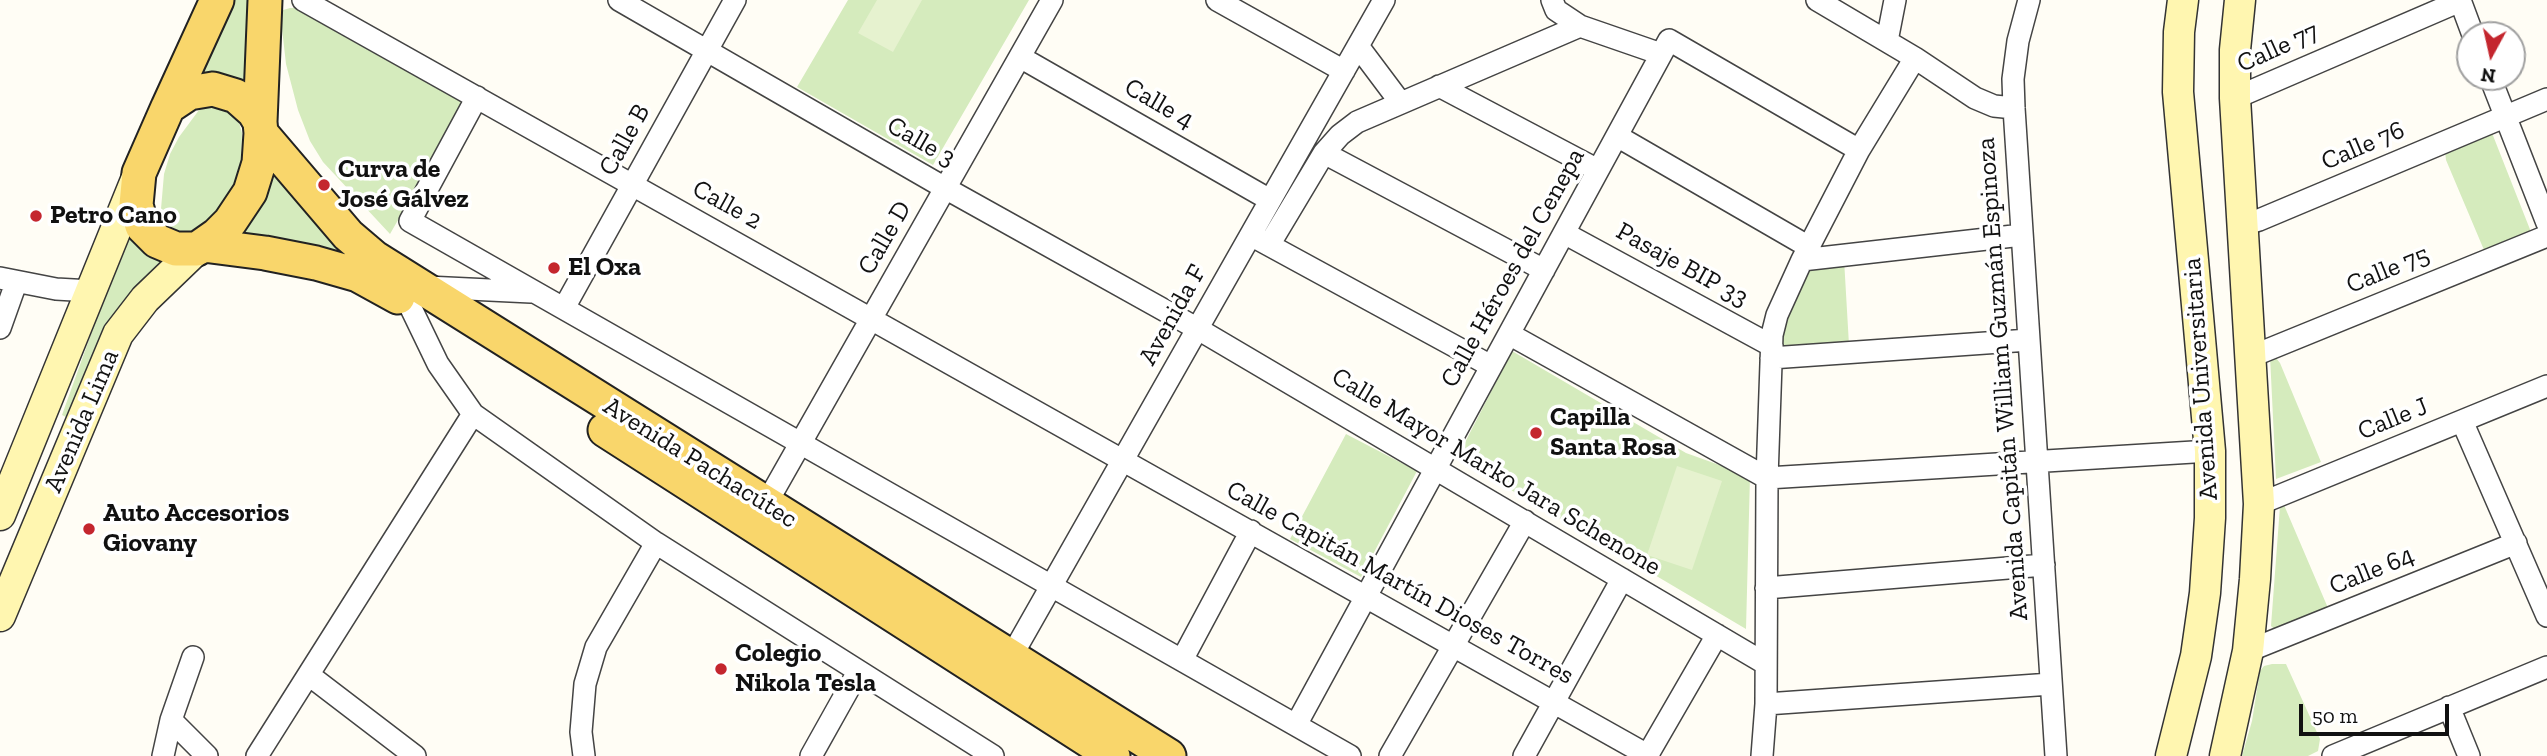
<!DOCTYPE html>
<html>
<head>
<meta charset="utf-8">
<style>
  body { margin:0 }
  #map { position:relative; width:2547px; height:756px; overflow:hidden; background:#fffdf5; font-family:"Zilla Slab",serif }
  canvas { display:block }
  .north { position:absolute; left:2456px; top:21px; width:70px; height:70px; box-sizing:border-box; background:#fff; border:2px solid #a0a0a0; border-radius:50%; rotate:188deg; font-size:19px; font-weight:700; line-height:28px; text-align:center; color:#111 }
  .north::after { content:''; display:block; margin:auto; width:24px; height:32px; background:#c4262e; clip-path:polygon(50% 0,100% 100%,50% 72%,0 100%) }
  .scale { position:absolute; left:2299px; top:704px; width:150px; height:32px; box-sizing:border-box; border:4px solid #111; border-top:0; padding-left:9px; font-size:21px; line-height:24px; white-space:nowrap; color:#111; -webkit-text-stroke:5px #fff; paint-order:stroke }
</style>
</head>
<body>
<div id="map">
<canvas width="2547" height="756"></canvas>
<div class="north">N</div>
<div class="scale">50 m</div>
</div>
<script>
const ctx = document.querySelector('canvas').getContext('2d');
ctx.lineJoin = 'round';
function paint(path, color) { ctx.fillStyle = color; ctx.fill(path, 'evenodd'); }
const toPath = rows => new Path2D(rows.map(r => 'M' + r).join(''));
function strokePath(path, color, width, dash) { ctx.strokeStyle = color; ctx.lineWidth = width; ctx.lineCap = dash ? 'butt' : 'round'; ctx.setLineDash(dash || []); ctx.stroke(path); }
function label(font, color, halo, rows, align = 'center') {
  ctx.font = font + ' "Zilla Slab",serif'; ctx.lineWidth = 7; ctx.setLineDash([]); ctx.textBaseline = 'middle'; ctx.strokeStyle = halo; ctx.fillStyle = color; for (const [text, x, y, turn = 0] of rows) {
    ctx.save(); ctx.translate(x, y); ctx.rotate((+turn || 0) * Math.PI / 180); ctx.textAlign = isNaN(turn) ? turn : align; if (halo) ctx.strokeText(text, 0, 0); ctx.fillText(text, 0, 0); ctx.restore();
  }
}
paint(toPath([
  [235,0,255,0,250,85,193,79],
  [848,0,1029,0,933,165,797,87],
  [290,8,299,8,465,103,390,234,323,162,310,141,298,110,286,64,280,11],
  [215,105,229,110,238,119,242,133,241,169,235,189,225,206,200,230,188,234,174,230,165,222,161,209,164,174,170,154,179,137,199,110],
  [2492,133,2531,232,2484,250,2446,160,2445,151],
  [274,170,395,279,241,238,252,219],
  [128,231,169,258,72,420,62,415],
  [1844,259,1849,345,1780,349,1782,319,1806,265],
  [1512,351,1686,453,1750,476,1746,629,1457,458],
  [2270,356,2276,358,2280,363,2321,462,2276,479],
  [1346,434,1417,471,1361,577,1290,539],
  [2284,505,2328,608,2280,628,2273,628,2271,626,2280,506],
  [2272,664,2286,664,2320,739,2318,751,2308,756,2242,756,2252,721,2260,671,2264,666]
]), '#d5ebbd');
paint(toPath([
  [877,0,922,0,893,52,858,33],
  [1677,466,1722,481,1692,570,1647,555]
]), '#e6f2cf');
const street = toPath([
  [303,0,1649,756],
  [619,0,945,188,1198,329,1766,664],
  [1217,0,1344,71],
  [1552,0,1556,10,1580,26,1661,54],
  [1817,0,1915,58,1975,98,1994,106,2014,108],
  [2029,0,2018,41,2013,79,2014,108,2056,756],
  [2460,0,2473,35],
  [1887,41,1895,0],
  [1358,46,1400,102],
  [1020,57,1270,200],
  [2490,77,2547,223],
  [1439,86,1598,170],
  [477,97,410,221,1350,756],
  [2235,98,2460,1],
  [1617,136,1809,247],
  [1324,153,1544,270],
  [2243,225,2259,220,2547,99],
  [1564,233,1772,346],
  [1256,238,1491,366],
  [1269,245,1324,153,1340,135,1357,122,1580,26],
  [1802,260,2022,235],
  [0,278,56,289,91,291],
  [427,287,531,292],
  [409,304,438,364,473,414,656,543,993,756],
  [564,308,735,0],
  [0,328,16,283],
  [1509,334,1767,478,2210,451],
  [2250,357,2547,236],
  [1771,358,2029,340],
  [2462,421,2547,616],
  [766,504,1052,0],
  [2259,504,2547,386],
  [1766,588,2044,565],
  [2248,651,2516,543],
  [1011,657,1384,0],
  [1182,660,1251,531],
  [309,675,415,756],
  [1766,704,2051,684],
  [2449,707,2469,756],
  [171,720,207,756],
  [1296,725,1669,40,1859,150],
  [163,756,171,720,193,657],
  [257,756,473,414],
  [584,756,581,732,585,684,596,647,656,543],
  [811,756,858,672],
  [1390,756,1525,521],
  [1524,756,1622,579],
  [1647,756,1717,635],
  [1762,756,1766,704,1767,478,1772,335,1777,315,1802,260,1859,150,1915,58],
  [2333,756,2547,667]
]);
const secondary = toPath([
  [0,515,136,180],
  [0,616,118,334,145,299,197,249],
  [2171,756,2196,656,2205,593,2210,518,2210,451,2178,92,2179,32,2183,0],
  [2225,756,2248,651,2255,579,2259,504,2235,98,2235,50,2240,0]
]);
const primary = toPath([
  [213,89,236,96,254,112,260,122,261,133,259,163,250,192,230,222,217,235,197,249,176,249,157,241,142,226,136,205,139,173,168,107,189,93,213,89],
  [168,107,217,0],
  [260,122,265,0],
  [261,133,348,235,375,258,1169,756],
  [203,245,265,253,316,263,358,275,398,297],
  [605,430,1113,756]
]);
strokePath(street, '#444', 24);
strokePath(secondary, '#333', 33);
strokePath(primary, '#222', 37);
strokePath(street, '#fff', 21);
strokePath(secondary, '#fff6b0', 30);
strokePath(primary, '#f9d66b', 33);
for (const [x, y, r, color] of [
  [324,185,7,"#c4262e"],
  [36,216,7,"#c4262e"],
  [554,268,7,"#c4262e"],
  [1536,433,7,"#c4262e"],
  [89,529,7,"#c4262e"],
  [721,669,7,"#c4262e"]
]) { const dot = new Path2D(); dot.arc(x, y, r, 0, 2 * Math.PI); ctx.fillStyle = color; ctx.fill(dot); strokePath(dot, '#fff', 2.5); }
label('26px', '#111', '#fff', [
  ["Calle 77",2278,48,-24],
  ["Calle 4",1159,104,30],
  ["Calle B",625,140,-61],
  ["Calle 3",921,142,30],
  ["Calle 76",2363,146,-23],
  ["Calle 2",727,205,29],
  ["Calle D",885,238,-60],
  ["Pasaje BIP 33",1682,265,29],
  ["Calle Héroes del Cenepa",1513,268,-61],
  ["Calle 75",2388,270,-22],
  ["Avenida F",1173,315,-61],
  ["Avenida Capitán William Guzmán Espinoza",2003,379,-94],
  ["Avenida Universitaria",2201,379,-94],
  ["Calle J",2393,419,-22],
  ["Avenida Lima",82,421,-67],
  ["Avenida Pachacútec",700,463,32],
  ["Calle Mayor Marko Jara Schenone",1496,472,31],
  ["Calle 64",2372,571,-22],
  ["Calle Capitán Martín Dioses Torres",1400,583,29]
]);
label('bold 26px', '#111', '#fff', [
  ["Curva de",338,170],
  ["José Gálvez",338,200],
  ["Petro Cano",50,216],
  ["El Oxa",568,268],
  ["Capilla",1550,418],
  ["Santa Rosa",1550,448],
  ["Auto Accesorios",103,514],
  ["Giovany",103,544],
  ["Colegio",735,654],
  ["Nikola Tesla",735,684]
], 'left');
</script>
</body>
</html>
